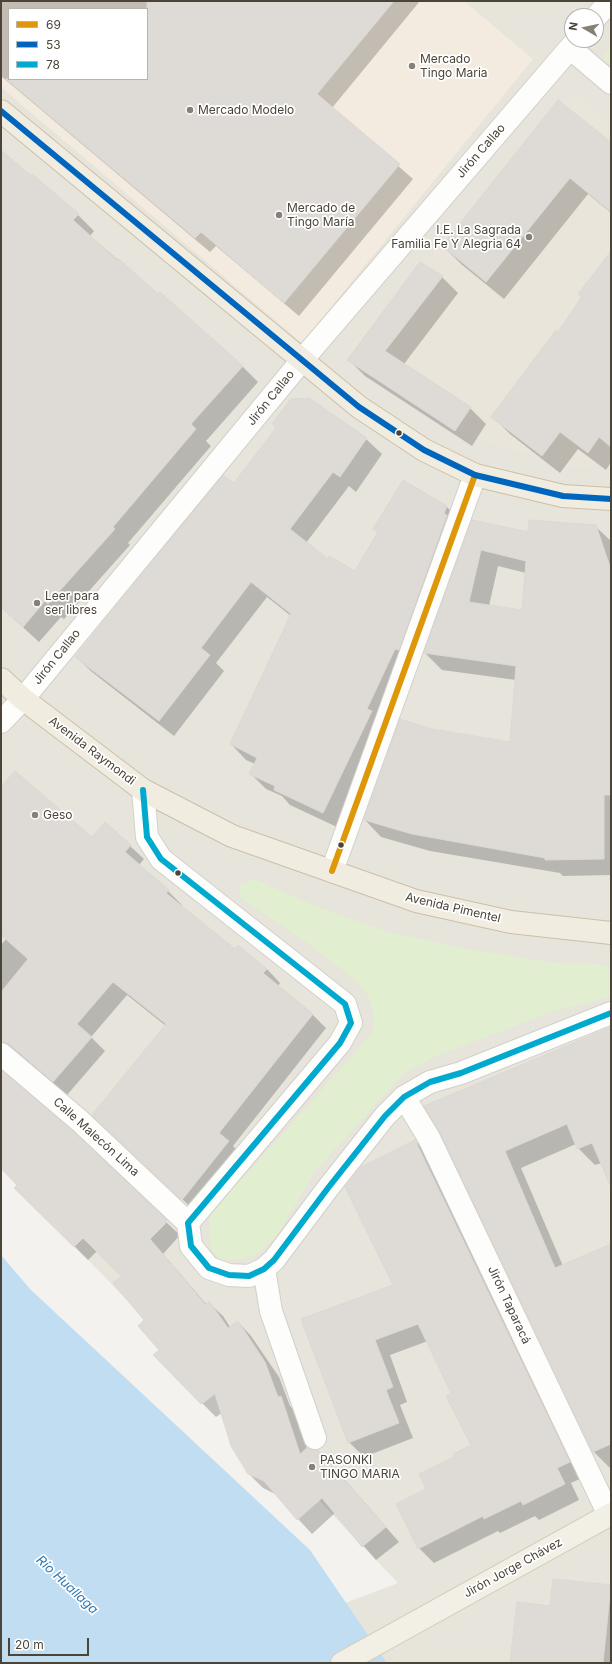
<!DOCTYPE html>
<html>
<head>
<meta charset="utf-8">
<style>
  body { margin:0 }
  #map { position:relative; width:612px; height:1664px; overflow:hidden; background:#f4f2ee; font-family:Inter,sans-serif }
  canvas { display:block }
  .frame { position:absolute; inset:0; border:2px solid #4b4439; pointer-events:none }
  .legend { position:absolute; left:8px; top:8px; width:140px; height:72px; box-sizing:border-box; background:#fff; border:1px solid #b7b4b0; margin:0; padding:5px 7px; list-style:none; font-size:12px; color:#4b4439 }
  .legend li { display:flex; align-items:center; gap:8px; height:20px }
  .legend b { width:20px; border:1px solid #b7b4b0 }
  .north { position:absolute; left:564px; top:8px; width:40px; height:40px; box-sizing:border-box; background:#fff; border:1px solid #b7b4b0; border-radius:50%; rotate:279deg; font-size:11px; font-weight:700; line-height:16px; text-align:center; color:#4b4439 }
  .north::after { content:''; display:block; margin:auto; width:14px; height:18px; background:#868178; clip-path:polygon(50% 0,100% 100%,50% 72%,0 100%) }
  .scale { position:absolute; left:8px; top:1638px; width:81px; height:18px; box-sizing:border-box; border:2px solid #4b4439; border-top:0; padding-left:5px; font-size:12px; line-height:14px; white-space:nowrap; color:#4b4439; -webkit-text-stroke:3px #fff; paint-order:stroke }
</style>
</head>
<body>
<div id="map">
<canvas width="612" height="1664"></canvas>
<div class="frame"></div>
<ul class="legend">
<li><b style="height:5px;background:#dd9709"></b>69</li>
<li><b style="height:5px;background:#0065bd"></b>53</li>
<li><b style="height:5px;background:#00a9ce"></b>78</li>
</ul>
<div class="north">N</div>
<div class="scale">20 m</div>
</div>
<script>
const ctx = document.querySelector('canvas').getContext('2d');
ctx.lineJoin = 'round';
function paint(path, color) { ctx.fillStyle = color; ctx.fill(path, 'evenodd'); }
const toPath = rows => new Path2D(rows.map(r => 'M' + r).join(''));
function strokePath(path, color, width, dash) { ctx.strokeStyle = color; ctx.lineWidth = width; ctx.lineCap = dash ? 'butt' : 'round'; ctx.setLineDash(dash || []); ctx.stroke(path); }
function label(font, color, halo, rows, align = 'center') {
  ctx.font = font + ' Inter,sans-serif'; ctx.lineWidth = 3.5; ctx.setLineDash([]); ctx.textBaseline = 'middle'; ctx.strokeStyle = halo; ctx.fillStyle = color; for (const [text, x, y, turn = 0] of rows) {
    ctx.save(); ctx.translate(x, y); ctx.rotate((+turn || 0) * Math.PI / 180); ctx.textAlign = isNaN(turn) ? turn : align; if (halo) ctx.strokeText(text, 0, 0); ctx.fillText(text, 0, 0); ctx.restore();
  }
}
paint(toPath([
  [1,1,611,1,611,1663,186,1663,398,1583,1,1169],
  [9,9,147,9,147,79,9,79],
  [572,16,596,16,596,40,572,40]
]), '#e7e4dc');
paint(toPath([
  [1,1,464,1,533,59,302,343,1,87],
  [9,9,147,9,147,79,9,79]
]), '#f3ebdf');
paint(toPath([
  [573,94,611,124,611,465,576,468,482,441,422,410,347,350]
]), '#eae5da');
paint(toPath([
  [611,47,611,66,602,58],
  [254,879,318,907,388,932,472,950,556,963,600,964,611,968,611,995,593,1002,554,1011,434,1057,404,1073,314,1173,276,1237,259,1253,241,1260,220,1259,211,1249,209,1231,211,1215,221,1200,261,1158,364,1042,372,1033,374,1018,369,997,354,979,306,942,241,898,239,886]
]), '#e1eecf');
paint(toPath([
  [1,1255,30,1289,310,1550,387,1663,1,1663]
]), '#c0ddf1');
paint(toPath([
  [1,1,420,1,332,108,413,179,299,316,216,246,210,252,1,76],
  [9,9,147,9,147,79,9,79],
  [611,144,611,213,588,194,504,299,461,264,443,246],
  [1,152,78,215,94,231,90,236,242,366,258,382,206,441,211,446,128,543,130,545,64,619,61,617,39,642,1,607],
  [611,253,611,462,606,470,578,449,560,473,510,434,493,417,558,333],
  [421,263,442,277,458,293,404,364,470,408,486,424,472,446,365,376,349,360],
  [366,439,382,454,356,492,349,486,306,543,328,560,355,572,378,532,375,529,403,481,447,507,462,522,339,828,290,805,282,796,266,789,250,773,255,764,246,760,231,744,291,616,267,597,216,663,224,671,174,736,92,672,76,657,234,485],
  [473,521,529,534,595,526,611,541,611,875,563,876,560,873,430,851,381,837,365,820,432,730,511,744,516,680,442,670,425,653],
  [498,566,526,573,523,611,489,606],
  [1,788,92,839,130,846,144,859,139,865,168,891,182,905,181,906,235,950,267,969,280,983,278,986,312,1014,326,1028,233,1146,243,1156,197,1213,107,1129,166,1026,127,995,91,1037,105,1051,67,1095,18,1055,2,1066,3,1073,180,1235,163,1254,207,1305,209,1303,223,1316,230,1327,238,1322,251,1336,279,1377,290,1406,295,1411,307,1449,318,1451,332,1465,399,1542,376,1560,335,1513,312,1534,275,1494,263,1488,249,1474,222,1413,216,1417,154,1355,160,1350,123,1276,97,1251,88,1260,15,1188,19,1185,1,1167,1,945,13,931,1,919],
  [611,1028,611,1179,602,1163,595,1165,578,1148,576,1144,521,1168,563,1266,611,1246,611,1469,594,1452,441,1132],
  [415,1141,430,1156,584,1477,571,1483,579,1500,539,1520,535,1516,500,1533,498,1531,434,1563,419,1548,427,1489,456,1457,472,1446,453,1394,428,1341,390,1355,407,1402,400,1405,413,1438,364,1457,349,1442,302,1320,395,1285],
  [554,1580,611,1586,611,1663,511,1663,551,1607]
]), '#0003');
const building = toPath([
  [147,1,394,1,317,94,400,164,284,303,201,232,195,238,6,79,147,79,147,1],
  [558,100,611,142,611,212,570,178,486,282,442,246,558,100],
  [1,150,31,176,32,174,79,214,73,220,118,261,119,259,158,294,160,292,243,366,191,424,196,429,113,527,115,529,48,604,45,601,23,627,1,607,1,150],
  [611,251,611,447,599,437,588,453,560,432,542,456,491,417,556,330,558,332,582,297,578,294,611,251],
  [420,262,443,276,385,351,471,407,455,431,347,360,420,262],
  [309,398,367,438,340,477,333,472,290,529,328,559,329,556,355,571,378,532,373,529,403,480,447,506,444,514,447,515,399,650,395,649,367,709,372,711,323,813,274,790,275,786,249,774,257,758,230,744,291,614,251,582,201,648,210,655,159,721,75,657,223,475,234,483,276,428,272,424,291,399,309,398],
  [472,520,528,532,529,520,596,525,611,570,611,795,604,795,604,859,545,860,545,858,412,834,364,820,400,719,432,729,510,742,516,666,424,653,472,520],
  [481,550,526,561,522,610,469,602,481,550],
  [15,771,92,837,105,822,131,845,125,852,169,890,166,893,235,949,238,945,267,969,263,973,313,1014,219,1133,229,1141,182,1200,92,1115,166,1024,113,982,77,1024,92,1037,53,1082,9,1044,1,1042,1,992,28,959,1,935,1,787,15,771],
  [611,1027,611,1187,592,1143,577,1149,567,1124,505,1151,555,1268,611,1244,611,1444,593,1452,440,1133,424,1106,611,1027],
  [1,1070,72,1130,167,1220,165,1224,150,1239,206,1305,209,1301,228,1328,238,1321,265,1362,278,1397,281,1396,300,1454,307,1448,318,1450,386,1527,362,1547,322,1498,297,1520,264,1481,248,1474,231,1446,215,1394,201,1404,153,1355,159,1350,138,1326,144,1320,113,1283,121,1276,83,1238,74,1247,14,1188,17,1185,1,1168,1,1070],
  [415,1140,570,1462,557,1468,565,1484,523,1505,521,1501,484,1519,483,1516,418,1549,396,1504,426,1489,419,1474,454,1457,453,1454,471,1445,446,1396,451,1393,418,1324,375,1340,393,1387,386,1390,399,1423,348,1443,301,1319,393,1285,345,1187,361,1167,415,1140],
  [553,1579,611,1585,603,1663,510,1663,517,1602,550,1606,553,1579]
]);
paint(building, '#dedbd6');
strokePath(building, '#dcd9d4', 1);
const minor = toPath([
  [1,722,23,699],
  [143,790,147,837,161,859,345,1004,351,1023,340,1043,188,1223,191,1246,209,1268,229,1275,249,1276,264,1269,274,1260,328,1188,385,1116,404,1097,430,1082,461,1073,611,1013],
  [332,871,475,475],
  [1,1054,80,1121,188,1223],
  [404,1097,429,1138,609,1515],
  [264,1269,271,1311,315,1438]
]);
const tertiary = toPath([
  [596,17,610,1],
  [570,48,611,83],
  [23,699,303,359,577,40]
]);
const primary = toPath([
  [342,1663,611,1514]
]);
const trunk = toPath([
  [1,111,359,407,424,450,475,475,563,496,611,499],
  [1,679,23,699,143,790,232,836,416,901,511,922,611,933]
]);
strokePath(minor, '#d2d0cb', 24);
strokePath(tertiary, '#d2d0cb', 24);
strokePath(primary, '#d6cebb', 24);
strokePath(trunk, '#ccbfa9', 24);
strokePath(minor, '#fdfdfc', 22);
strokePath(tertiary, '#fdfdfc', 22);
strokePath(primary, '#f2efe6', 22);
strokePath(trunk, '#f0ece0', 22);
strokePath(toPath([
  [332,871,475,475]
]), '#dd9709', 6);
strokePath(toPath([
  [1,111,359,407,424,450,475,475,563,496,611,499]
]), '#0065bd', 6);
strokePath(toPath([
  [143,790,147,837,161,859,345,1004,351,1023,340,1043,188,1223,191,1246,209,1268,229,1275,249,1276,264,1269,274,1260,328,1188,385,1116,404,1097,430,1082,461,1073,611,1013]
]), '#00a9ce', 6);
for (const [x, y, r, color] of [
  [412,66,4,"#868178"],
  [190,110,4,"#868178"],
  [279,215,4,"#868178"],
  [529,237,4,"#868178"],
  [399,433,3.5,"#4b4439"],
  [37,603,4,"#868178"],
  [35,815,4,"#868178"],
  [341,845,3.5,"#4b4439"],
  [178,873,3.5,"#4b4439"],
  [312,1467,4,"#868178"]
]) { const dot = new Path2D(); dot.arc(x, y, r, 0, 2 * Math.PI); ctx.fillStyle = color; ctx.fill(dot); strokePath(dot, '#fff', 1.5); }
label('12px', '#4b4439', '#fff', [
  ["Mercado",420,59],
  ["Tingo Maria",420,73],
  ["Mercado Modelo",198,110],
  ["Mercado de",287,208],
  ["Tingo María",287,222],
  ["I.E. La Sagrada",521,230,"right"],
  ["Familia Fe Y Alegria 64",521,244,"right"],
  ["Leer para",45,596],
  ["ser libres",45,610],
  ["Geso",43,815],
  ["PASONKI",320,1460],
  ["TINGO MARIA",320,1474]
], 'left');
label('12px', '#4b4439', '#fff', [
  ["Jirón Callao",481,151,-49],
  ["Jirón Callao",271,398,-51],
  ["Jirón Callao",57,657,-51],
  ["Avenida Raymondi",92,751,37],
  ["Avenida Pimentel",453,908,13],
  ["Calle Malecón Lima",96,1137,42],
  ["Jirón Taparacá",509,1305,65],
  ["Jirón Jorge Chávez",513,1568,-29]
]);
label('italic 13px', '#2e7ab2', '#fff', [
  ["Río Huallaga",67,1585,43]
]);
</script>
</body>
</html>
